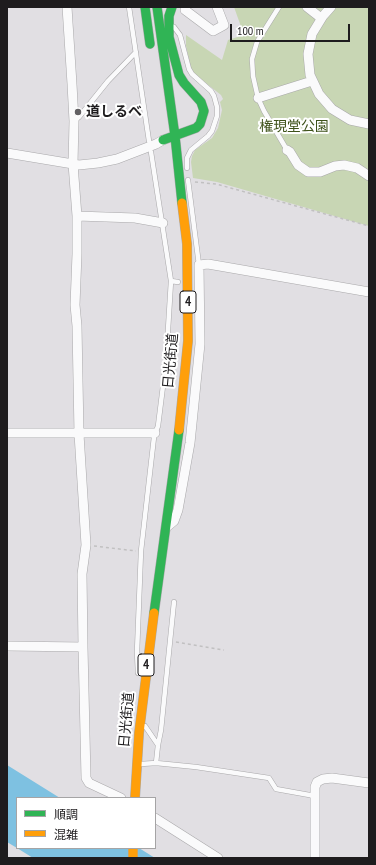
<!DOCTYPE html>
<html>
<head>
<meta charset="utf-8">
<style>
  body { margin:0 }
  #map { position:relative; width:376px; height:865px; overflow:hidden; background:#e1dfe3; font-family:"PT Sans Narrow","Noto Sans JP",sans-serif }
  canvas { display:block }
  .frame { position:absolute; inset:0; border:8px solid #1e1c1e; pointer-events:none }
  .legend { position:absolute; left:16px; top:797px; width:140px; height:52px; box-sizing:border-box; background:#fff; border:1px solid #a5a4a5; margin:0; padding:5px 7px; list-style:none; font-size:12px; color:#1e1c1e }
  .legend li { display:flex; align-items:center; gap:8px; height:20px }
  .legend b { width:20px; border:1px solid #a5a4a5 }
  .scale { position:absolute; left:230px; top:24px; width:120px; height:18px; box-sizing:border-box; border:2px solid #1e1c1e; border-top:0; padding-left:5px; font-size:12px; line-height:14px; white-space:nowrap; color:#1e1c1e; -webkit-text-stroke:3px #fff; paint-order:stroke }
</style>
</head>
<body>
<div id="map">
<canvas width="376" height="865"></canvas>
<div class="frame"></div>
<ul class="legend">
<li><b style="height:5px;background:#30b455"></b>順調</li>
<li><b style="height:5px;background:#ff9f0a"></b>混雑</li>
</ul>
<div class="scale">100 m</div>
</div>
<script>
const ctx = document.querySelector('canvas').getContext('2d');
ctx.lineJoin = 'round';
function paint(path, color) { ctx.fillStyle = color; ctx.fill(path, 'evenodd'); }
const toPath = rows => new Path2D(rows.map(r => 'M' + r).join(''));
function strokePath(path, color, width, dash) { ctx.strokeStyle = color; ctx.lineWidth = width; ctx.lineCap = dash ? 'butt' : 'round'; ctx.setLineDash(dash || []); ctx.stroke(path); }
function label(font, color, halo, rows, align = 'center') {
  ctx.font = font + ' "PT Sans Narrow","Noto Sans JP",sans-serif'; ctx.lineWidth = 4; ctx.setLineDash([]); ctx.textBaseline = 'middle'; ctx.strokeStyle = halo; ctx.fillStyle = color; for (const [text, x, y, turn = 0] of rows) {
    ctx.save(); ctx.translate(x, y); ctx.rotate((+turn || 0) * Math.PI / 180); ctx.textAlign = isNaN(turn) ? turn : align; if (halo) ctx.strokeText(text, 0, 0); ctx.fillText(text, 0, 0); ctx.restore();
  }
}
paint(toPath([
  [234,7,369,7,369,226,217,182,193,178,191,162,192,156,195,150,212,138,218,128,222,110,220,102,223,99,221,95,197,76,192,72,186,46,186,35,222,60,228,40,244,35]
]), '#c8d6b4');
paint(toPath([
  [7,765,60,798,17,798,17,848,7,842],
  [17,848,139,848,155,858,33,858]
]), '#7ec1e1');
const lane = toPath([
  [129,7,149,141],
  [279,7,257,42,252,59,253,76,258,98,264,111,287,150],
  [170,26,174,27,180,35,189,69,192,74,211,91,214,96,217,107,217,116,212,131,208,136,191,150,187,158,187,168],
  [74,121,79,117,108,81,136,52],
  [151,152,171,281,178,282],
  [188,180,199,265],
  [138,673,137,652,141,551,154,437,158,426,166,362,171,281],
  [158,745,161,730,174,602],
  [156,763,196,767,269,778,276,789,315,796],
  [141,764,156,763,158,745,145,726]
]);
const street = toPath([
  [67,7,72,84,74,121,73,164,77,216,77,254,75,305,77,326,79,434,86,545,82,574,83,647,86,778,89,783,121,798],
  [307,7,321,18],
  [331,7,323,16,312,34,308,54,310,75,319,94,332,109,350,120,369,124],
  [185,10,213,31,224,25,217,7],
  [258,98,312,81],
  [287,150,290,152,298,165,308,172,320,172,335,166,344,165,357,168,369,176],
  [7,153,79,165,98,163,117,159,156,144,163,140],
  [77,216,135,218,163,223],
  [7,433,155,433],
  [168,526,174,521,178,510,190,443,200,344,199,265,208,264,369,292],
  [7,646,83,647],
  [155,818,218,858],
  [315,858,315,787,317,782,323,779,332,778,369,783]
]);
const fast = toPath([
  [145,7,150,44],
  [157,7,175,136,182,203],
  [163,140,196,128,200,124,204,111,201,102,184,83,179,75,169,37,169,16,172,7],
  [154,613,179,430]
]);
const slow = toPath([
  [179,430,188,341,187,244,182,203],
  [135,798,139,733,154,613],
  [133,848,133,858]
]);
strokePath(lane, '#a9a8aa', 5.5);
strokePath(street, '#a9a8aa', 10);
strokePath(fast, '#a9a8aa', 10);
strokePath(slow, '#a9a8aa', 10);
strokePath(toPath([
  [195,182,216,184,369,226],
  [94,546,136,551],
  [176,642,224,650]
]), '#c1c0c1', 1.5, [3, 3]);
strokePath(lane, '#fafafb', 4.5);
strokePath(street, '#fafafb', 9);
strokePath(fast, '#30b455', 9);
strokePath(slow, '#ff9f0a', 9);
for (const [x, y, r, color] of [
  [78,112,4,"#626063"]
]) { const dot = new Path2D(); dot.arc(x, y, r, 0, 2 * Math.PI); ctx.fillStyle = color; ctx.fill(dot); strokePath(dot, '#fff', 1.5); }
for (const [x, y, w] of [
  [188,302,16],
  [146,665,16]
]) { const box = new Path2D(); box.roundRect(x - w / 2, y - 11, w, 22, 3); ctx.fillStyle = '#fff'; ctx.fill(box); strokePath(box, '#1e1c1e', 1); }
label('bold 13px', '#1e1c1e', null, [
  ["4",188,302],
  ["4",146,665]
]);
label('bold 14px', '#1e1c1e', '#fff', [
  ["道しるべ",86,112]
], 'left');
label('14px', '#3e521a', '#fff', [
  ["権現堂公園",294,127]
]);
label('14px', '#1e1c1e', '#fff', [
  ["日光街道",171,361,-85],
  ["日光街道",127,720,-85]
]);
</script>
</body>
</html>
